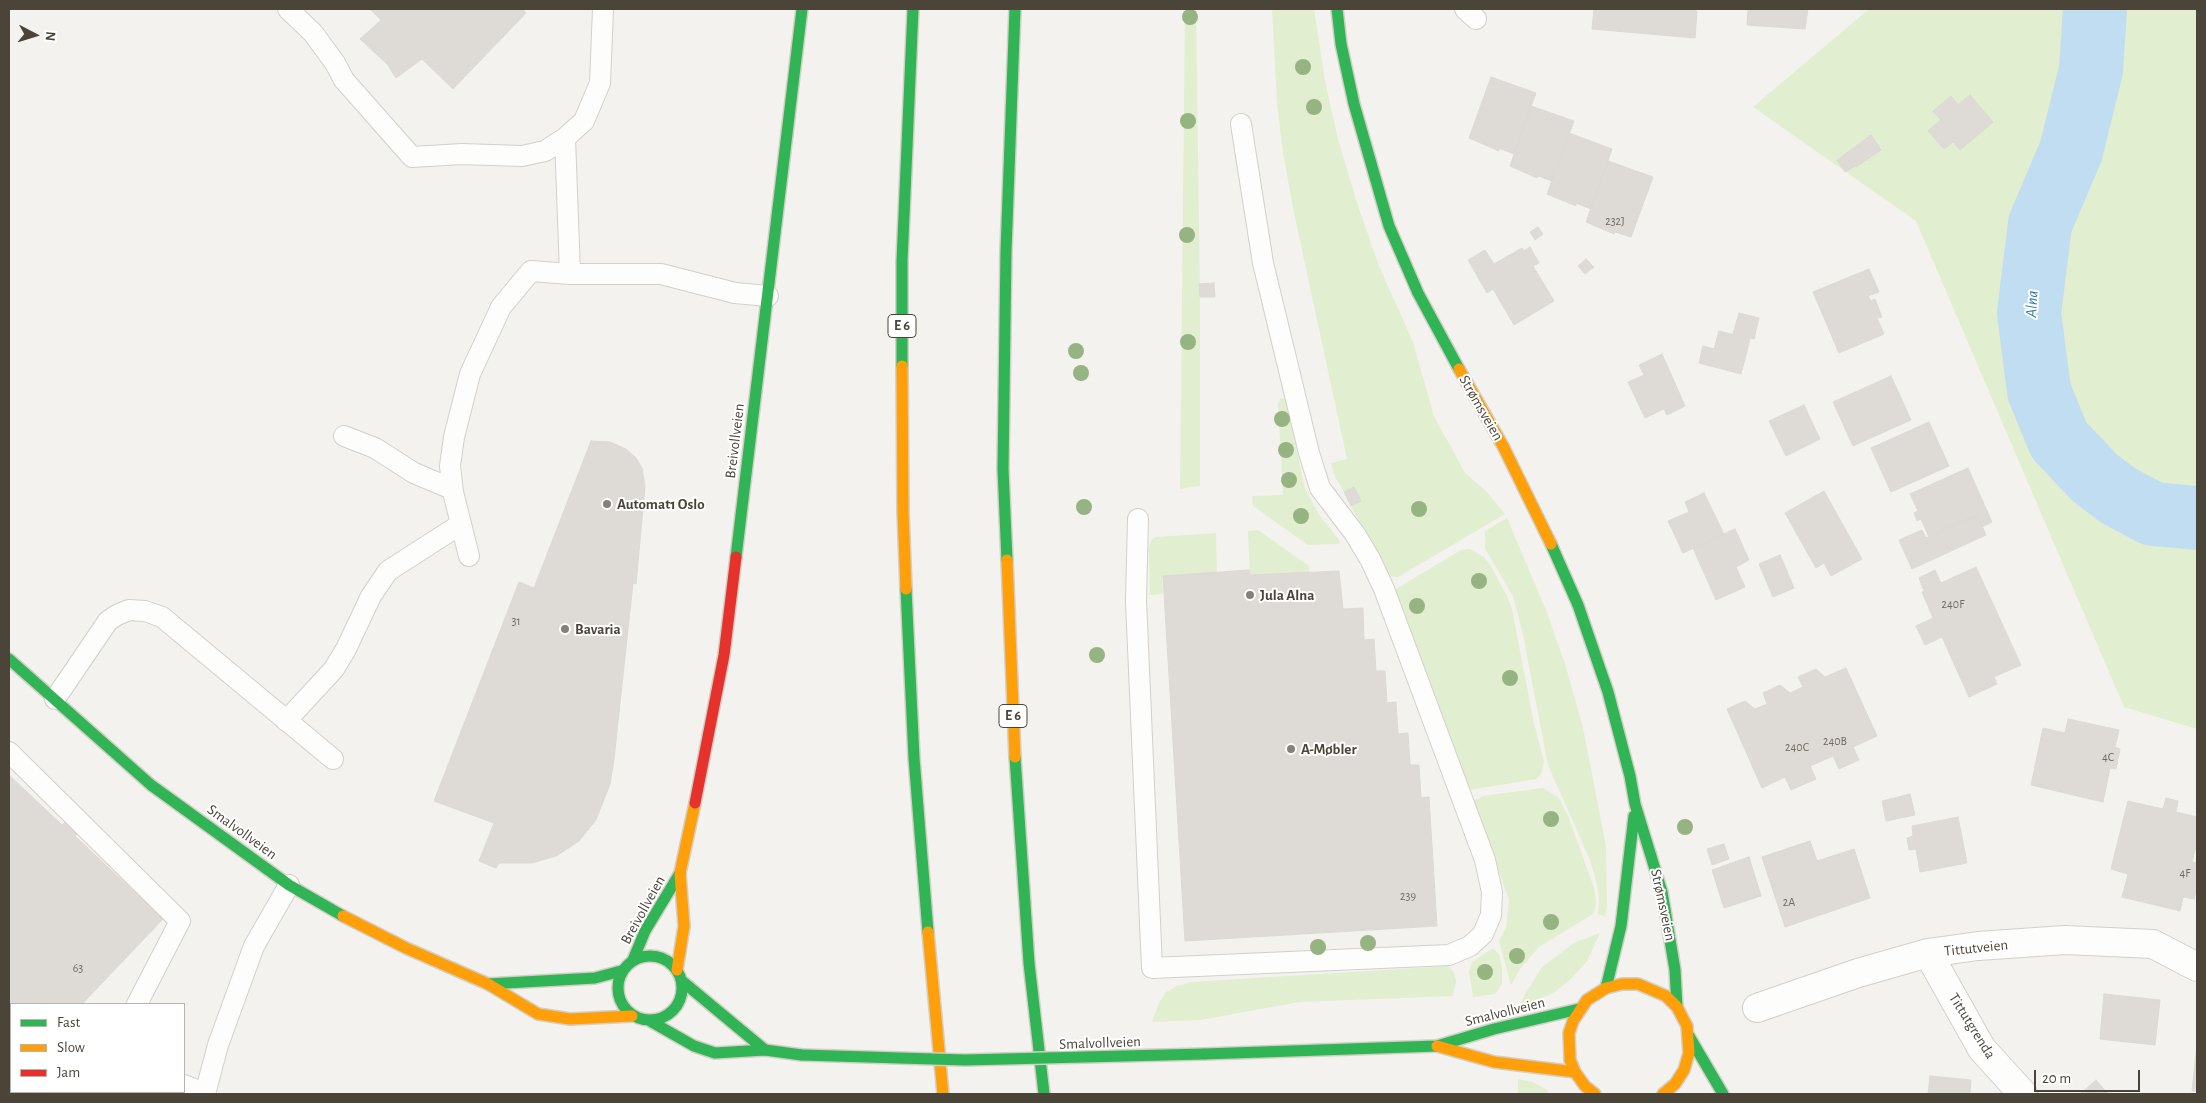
<!DOCTYPE html>
<html>
<head>
<meta charset="utf-8">
<style>
  body { margin:0 }
  #map { position:relative; width:2206px; height:1103px; overflow:hidden; background:#f4f2ee; font-family:"Alegreya Sans",sans-serif }
  canvas { display:block }
  .frame { position:absolute; inset:0; border:10px solid #4b4439; pointer-events:none }
  .legend { position:absolute; left:10px; top:1003px; width:175px; height:90px; box-sizing:border-box; background:#fff; border:1px solid #b7b4b0; margin:0; padding:6px 9px; list-style:none; font-size:15px; color:#4b4439 }
  .legend li { display:flex; align-items:center; gap:10px; height:25px }
  .legend b { width:25px; border:1px solid #b7b4b0 }
  .north { position:absolute; left:10px; top:10px; width:50px; height:50px; -webkit-text-stroke:4px #fff; paint-order:stroke; rotate:95deg; font-size:14px; font-weight:700; line-height:20px; text-align:center; color:#4b4439 }
  .north::after { content:''; display:block; margin:auto; width:18px; height:22px; background:#4b4439; clip-path:polygon(50% 0,100% 100%,50% 72%,0 100%) }
  .scale { position:absolute; left:2034px; top:1070px; width:106px; height:22px; box-sizing:border-box; border:2px solid #4b4439; border-top:0; padding-left:6px; font-size:15px; line-height:18px; white-space:nowrap; color:#4b4439; -webkit-text-stroke:4px #fff; paint-order:stroke }
</style>
</head>
<body>
<div id="map">
<canvas width="2206" height="1103"></canvas>
<div class="frame"></div>
<ul class="legend">
<li><b style="height:6px;background:#30b455"></b>Fast</li>
<li><b style="height:6px;background:#ff9f0a"></b>Slow</li>
<li><b style="height:6px;background:#e5322d"></b>Jam</li>
</ul>
<div class="north">N</div>
<div class="scale">20 m</div>
</div>
<script>
const ctx = document.querySelector('canvas').getContext('2d');
ctx.lineJoin = 'round';
function paint(path, color) { ctx.fillStyle = color; ctx.fill(path, 'evenodd'); }
const toPath = rows => new Path2D(rows.map(r => 'M' + r).join(''));
function strokePath(path, color, width, dash) { ctx.strokeStyle = color; ctx.lineWidth = width; ctx.lineCap = dash ? 'butt' : 'round'; ctx.setLineDash(dash || []); ctx.stroke(path); }
function label(font, color, halo, rows, align = 'center') {
  ctx.font = font + ' "Alegreya Sans",sans-serif'; ctx.lineWidth = 4; ctx.setLineDash([]); ctx.textBaseline = 'middle'; ctx.strokeStyle = halo; ctx.fillStyle = color; for (const [text, x, y, turn = 0] of rows) {
    ctx.save(); ctx.translate(x, y); ctx.rotate((+turn || 0) * Math.PI / 180); ctx.textAlign = isNaN(turn) ? turn : align; if (halo) ctx.strokeText(text, 0, 0); ctx.fillText(text, 0, 0); ctx.restore();
  }
}
paint(toPath([
  [1185,9,1196,9,1200,297,1200,486,1180,489],
  [1272,9,1314,9,1325,81,1338,139,1357,203,1379,266,1413,342,1434,416,1465,473,1487,492,1505,514,1398,577,1389,576,1351,506,1360,501,1354,488,1344,492,1335,477,1331,463,1347,459,1294,213,1283,153,1277,103],
  [1869,9,2197,9,2197,729,2124,707,1916,221,1753,107],
  [1281,398,1285,399,1286,402,1305,489,1320,516,1340,541,1339,544,1308,545,1253,506,1252,496,1283,495,1278,403],
  [1507,518,1546,610,1565,664,1583,728,1606,846,1607,907,1605,917,1598,914,1599,898,1597,885,1590,860,1548,765,1523,635,1513,596,1485,549,1485,531],
  [1258,530,1309,566,1310,576,1250,579,1248,531],
  [1216,533,1217,574,1162,578,1163,594,1150,595,1149,547,1152,539,1156,537],
  [1470,549,1484,557,1490,565,1507,596,1512,609,1533,719,1544,762,1541,774,1536,779,1469,790,1395,593,1396,589,1461,550],
  [1543,788,1559,798,1569,818,1595,891,1596,904,1593,914,1539,947,1520,969,1511,985,1499,941,1506,928,1509,900,1474,801,1483,796],
  [1600,933,1587,961,1569,981,1553,993,1519,1008,1525,994,1542,967,1574,943],
  [1493,948,1499,955,1502,968,1502,984,1495,994,1473,997,1469,972,1472,962],
  [1448,966,1454,972,1456,981,1453,996,1299,1002,1201,1020,1152,1022,1159,1003,1166,992,1177,986,1192,982],
  [1518,1079,1533,1082,1547,1090,1550,1094,1518,1094]
]), '#e1eecf');
strokePath(toPath([
  [2095,9,2091,70,2071,151,2040,224,2029,313,2039,391,2059,440,2095,478,2119,496,2153,514,2197,518]
]), '#c0ddf1', 64);
const building = toPath([
  [370,9,522,9,526,13,453,89,422,59,396,78,387,64,360,39,381,20,370,9],
  [1594,9,1683,9,1697,11,1695,38,1592,29,1594,9],
  [1748,9,1808,9,1805,29,1747,25,1748,9],
  [1491,77,1536,93,1514,154,1499,148,1499,151,1469,138,1491,77],
  [1970,95,1993,122,1960,150,1953,142,1944,149,1928,131,1941,120,1933,111,1951,96,1958,105,1970,95],
  [1531,106,1574,121,1552,181,1538,176,1537,178,1510,166,1531,106],
  [1569,133,1612,149,1591,209,1576,203,1576,206,1547,194,1569,133],
  [1871,135,1881,150,1856,167,1855,166,1845,172,1837,160,1871,135],
  [1608,161,1653,177,1631,237,1615,232,1614,234,1586,222,1608,161],
  [1538,227,1543,234,1535,240,1530,232,1538,227],
  [1530,247,1539,263,1533,266,1554,301,1514,325,1493,289,1487,293,1468,260,1485,250,1494,264,1522,248,1524,251,1530,247],
  [1586,259,1594,267,1585,274,1578,266,1586,259],
  [1869,269,1879,292,1868,296,1871,301,1875,299,1882,317,1877,318,1884,334,1839,353,1813,292,1869,269],
  [1214,283,1215,297,1200,297,1199,284,1214,283],
  [1739,313,1759,318,1754,339,1733,334,1739,313],
  [1719,331,1750,339,1741,374,1699,363,1703,346,1714,349,1719,331],
  [1662,354,1685,406,1667,415,1664,409,1645,418,1628,382,1644,375,1639,365,1662,354],
  [1891,376,1911,420,1853,446,1833,402,1891,376],
  [1804,405,1820,439,1786,456,1769,421,1804,405],
  [1929,422,1949,466,1891,492,1871,448,1929,422],
  [591,441,610,442,626,449,636,458,642,468,645,487,636,584,633,583,614,759,610,784,596,820,579,841,567,849,556,856,532,863,499,863,496,868,479,861,494,823,434,801,519,582,534,588,591,441],
  [1968,468,1992,522,1982,527,1977,515,1929,537,1921,519,1917,521,1914,513,1918,511,1910,494,1968,468],
  [1354,487,1361,501,1351,506,1344,492,1354,487],
  [1824,491,1862,559,1831,576,1824,563,1816,568,1785,513,1824,491],
  [1704,493,1724,534,1683,553,1668,521,1689,512,1685,502,1704,493],
  [1977,515,1986,535,1912,569,1899,540,1922,530,1926,538,1977,515],
  [1735,529,1749,560,1736,567,1745,587,1716,600,1693,548,1735,529],
  [1780,555,1794,588,1773,597,1759,564,1780,555],
  [1976,567,2021,665,1994,677,1997,684,1969,697,1942,637,1925,645,1916,626,1933,618,1922,592,1924,591,1919,578,1935,570,1941,583,1976,567],
  [1249,570,1250,575,1339,571,1343,609,1363,608,1364,640,1374,639,1376,671,1385,671,1387,703,1396,702,1398,734,1408,733,1410,765,1419,765,1421,798,1429,797,1437,926,1185,941,1163,576,1249,570],
  [1846,668,1877,736,1853,747,1859,760,1839,769,1833,756,1810,766,1816,779,1791,790,1785,777,1762,788,1727,709,1745,701,1755,709,1767,704,1763,693,1780,685,1790,693,1803,687,1798,677,1816,669,1825,677,1846,668],
  [2068,719,2119,730,2115,747,2120,749,2116,769,2110,768,2103,802,2031,785,2043,728,2065,733,2068,719],
  [9,775,62,825,66,821,78,833,75,836,163,919,82,1004,11,1004,11,1090,9,1092,9,775],
  [1910,794,1915,815,1886,821,1882,801,1910,794],
  [2166,798,2178,801,2176,812,2197,817,2197,842,2192,862,2197,863,2197,887,2194,899,2183,897,2180,911,2122,897,2128,874,2111,869,2128,801,2163,809,2166,798],
  [1958,817,1967,863,1920,872,1916,849,1909,850,1907,838,1913,836,1912,826,1958,817],
  [1810,841,1817,861,1854,849,1870,898,1785,927,1762,857,1810,841],
  [1724,844,1729,859,1712,865,1707,849,1724,844],
  [1749,857,1761,896,1724,908,1712,870,1749,857],
  [2104,994,2160,1000,2155,1045,2100,1039,2104,994],
  [2197,1044,2197,1091,2192,1091,2197,1044],
  [1930,1076,1971,1080,1970,1094,1928,1094,1930,1076],
  [2096,1080,2108,1094,2080,1094,2096,1080]
]);
paint(building, '#dedbd6');
strokePath(building, '#dcd9d4', 1);
const lane = toPath([
  [288,9,313,33,335,63,344,80,412,157,462,154,522,156,545,151,565,138,584,121,600,83,603,9],
  [1465,9,1476,19],
  [565,138,570,274],
  [344,436,375,448,414,473,452,489],
  [1138,519,1136,601,1152,968,1449,955,1470,946,1483,934,1491,915,1492,892,1485,860,1384,589,1370,559,1355,534,1320,488,1309,453,1263,263,1241,124],
  [469,556,453,492,450,466,454,437,470,374,501,307,531,271,570,274,661,274,735,293,768,296],
  [55,699,108,621,117,615,129,610,145,611,162,617,333,759],
  [286,721,334,669,346,649,371,596,388,571,461,524],
  [9,752,180,921,137,1004],
  [184,1085,205,1093],
  [102,1094,104,1092],
  [205,1094,218,1045,254,946,289,885]
]);
const street = toPath([
  [1928,953,1982,1049,2023,1094],
  [1757,1008,1858,973,1928,953,1978,946,2065,940,2153,944,2197,967]
]);
const fast = toPath([
  [1337,9,1341,44,1354,104,1389,226,1418,293,1459,369],
  [902,366,902,261,913,9],
  [1551,544,1578,605,1608,692,1630,776,1635,804,1662,892,1675,970,1677,1007],
  [736,557,802,9],
  [1007,560,1003,469,1006,251,1015,9],
  [906,589,914,758,928,932],
  [9,659,151,785,289,885,343,916],
  [1015,757,1029,963,1044,1094],
  '618 988a32 32 0 1 1 64 0a32 32 0 1 1-64 0Z',
  [633,960,645,931,680,873],
  [682,981,765,1050],
  [488,984,595,978,621,971],
  [1606,988,1621,926,1634,816],
  [650,1021,694,1046,715,1053,765,1050,802,1055],
  [1689,1036,1723,1094],
  [1204,1054,1437,1046,1494,1029,1579,1009]
]);
const slow = toPath([
  [902,366,903,512,906,589],
  [1459,369,1503,446,1551,544],
  [1007,560,1015,757],
  [343,916,406,948,488,984,538,1014,570,1019,632,1016],
  [928,932,943,1094],
  [677,970,684,926,680,873,695,803],
  [1437,1046,1494,1062,1575,1072],
  [1595,1094,1585,1086,1575,1072,1570,1060,1569,1033,1573,1021,1587,1000,1606,988,1622,984,1638,984,1666,996,1677,1007,1687,1026,1689,1053,1684,1070,1675,1084,1663,1094]
]);
const jam = toPath([
  [695,803,724,655,736,557]
]);
strokePath(lane, '#d2d0cb', 22);
strokePath(street, '#d2d0cb', 30);
strokePath(fast, '#d3cfc5', 14);
strokePath(slow, '#d3cfc5', 14);
strokePath(jam, '#d3cfc5', 14);
strokePath(lane, '#fdfdfc', 20);
strokePath(street, '#fdfdfc', 28);
strokePath(fast, '#30b455', 11);
strokePath(slow, '#ff9f0a', 11);
strokePath(jam, '#e5322d', 11);
const fastBridge = toPath([
  [802,1055,965,1060,1204,1054]
]);
strokePath(fastBridge, '#d3cfc5', 14, []);
strokePath(fastBridge, '#30b455', 11);
ctx.fillStyle = '#96b382';
for (const [x, y] of [
  [1190,17],
  [1303,67],
  [1314,107],
  [1188,121],
  [1187,235],
  [1188,342],
  [1076,351],
  [1081,373],
  [1282,419],
  [1286,450],
  [1289,480],
  [1084,507],
  [1419,509],
  [1301,516],
  [1479,581],
  [1417,606],
  [1097,655],
  [1510,678],
  [1551,819],
  [1685,827],
  [1551,922],
  [1368,943],
  [1318,947],
  [1517,956],
  [1485,972]
]) { ctx.beginPath(); ctx.arc(x, y, 8, 0, 2 * Math.PI); ctx.fill(); }
for (const [x, y, r, color] of [
  [607,504,5,"#868178"],
  [1250,595,5,"#868178"],
  [565,629,5,"#868178"],
  [1291,749,5,"#868178"]
]) { const dot = new Path2D(); dot.arc(x, y, r, 0, 2 * Math.PI); ctx.fillStyle = color; ctx.fill(dot); strokePath(dot, '#fff', 2); }
label('12px', '#706a61', null, [
  ["232J",1615,221],
  ["240F",1953,604],
  ["31",516,621],
  ["240B",1835,741],
  ["240C",1797,747],
  ["4C",2108,757],
  ["4F",2185,873],
  ["239",1408,896],
  ["2A",1789,902],
  ["63",78,968]
]);
for (const [x, y, w] of [
  [902,326,28],
  [1013,716,28]
]) { const box = new Path2D(); box.roundRect(x - w / 2, y - 11.5, w, 23, 4); ctx.fillStyle = '#fff'; ctx.fill(box); strokePath(box, '#4b4439', 1); }
label('bold 14px', '#4b4439', null, [
  ["E 6",902,326],
  ["E 6",1013,716]
]);
label('15px', '#4b4439', '#fff', [
  ["Strømsveien",1481,408,60],
  ["Breivollveien",735,441,-83],
  ["Smalvollveien",242,832,36],
  ["Strømsveien",1663,905,78],
  ["Breivollveien",643,910,-61],
  ["Tittutveien",1976,948,-6],
  ["Smalvollveien",1505,1012,-14],
  ["Tittutgrenda",1972,1026,58],
  ["Smalvollveien",1100,1043,-2]
]);
label('bold 15px', '#4b4439', '#fff', [
  ["Automat1 Oslo",617,504],
  ["Jula Alna",1260,595],
  ["Bavaria",575,629],
  ["A-Møbler",1301,749]
], 'left');
label('italic 16px', '#2e7ab2', '#fff', [
  ["Alna",2032,304,-87]
]);
</script>
</body>
</html>
